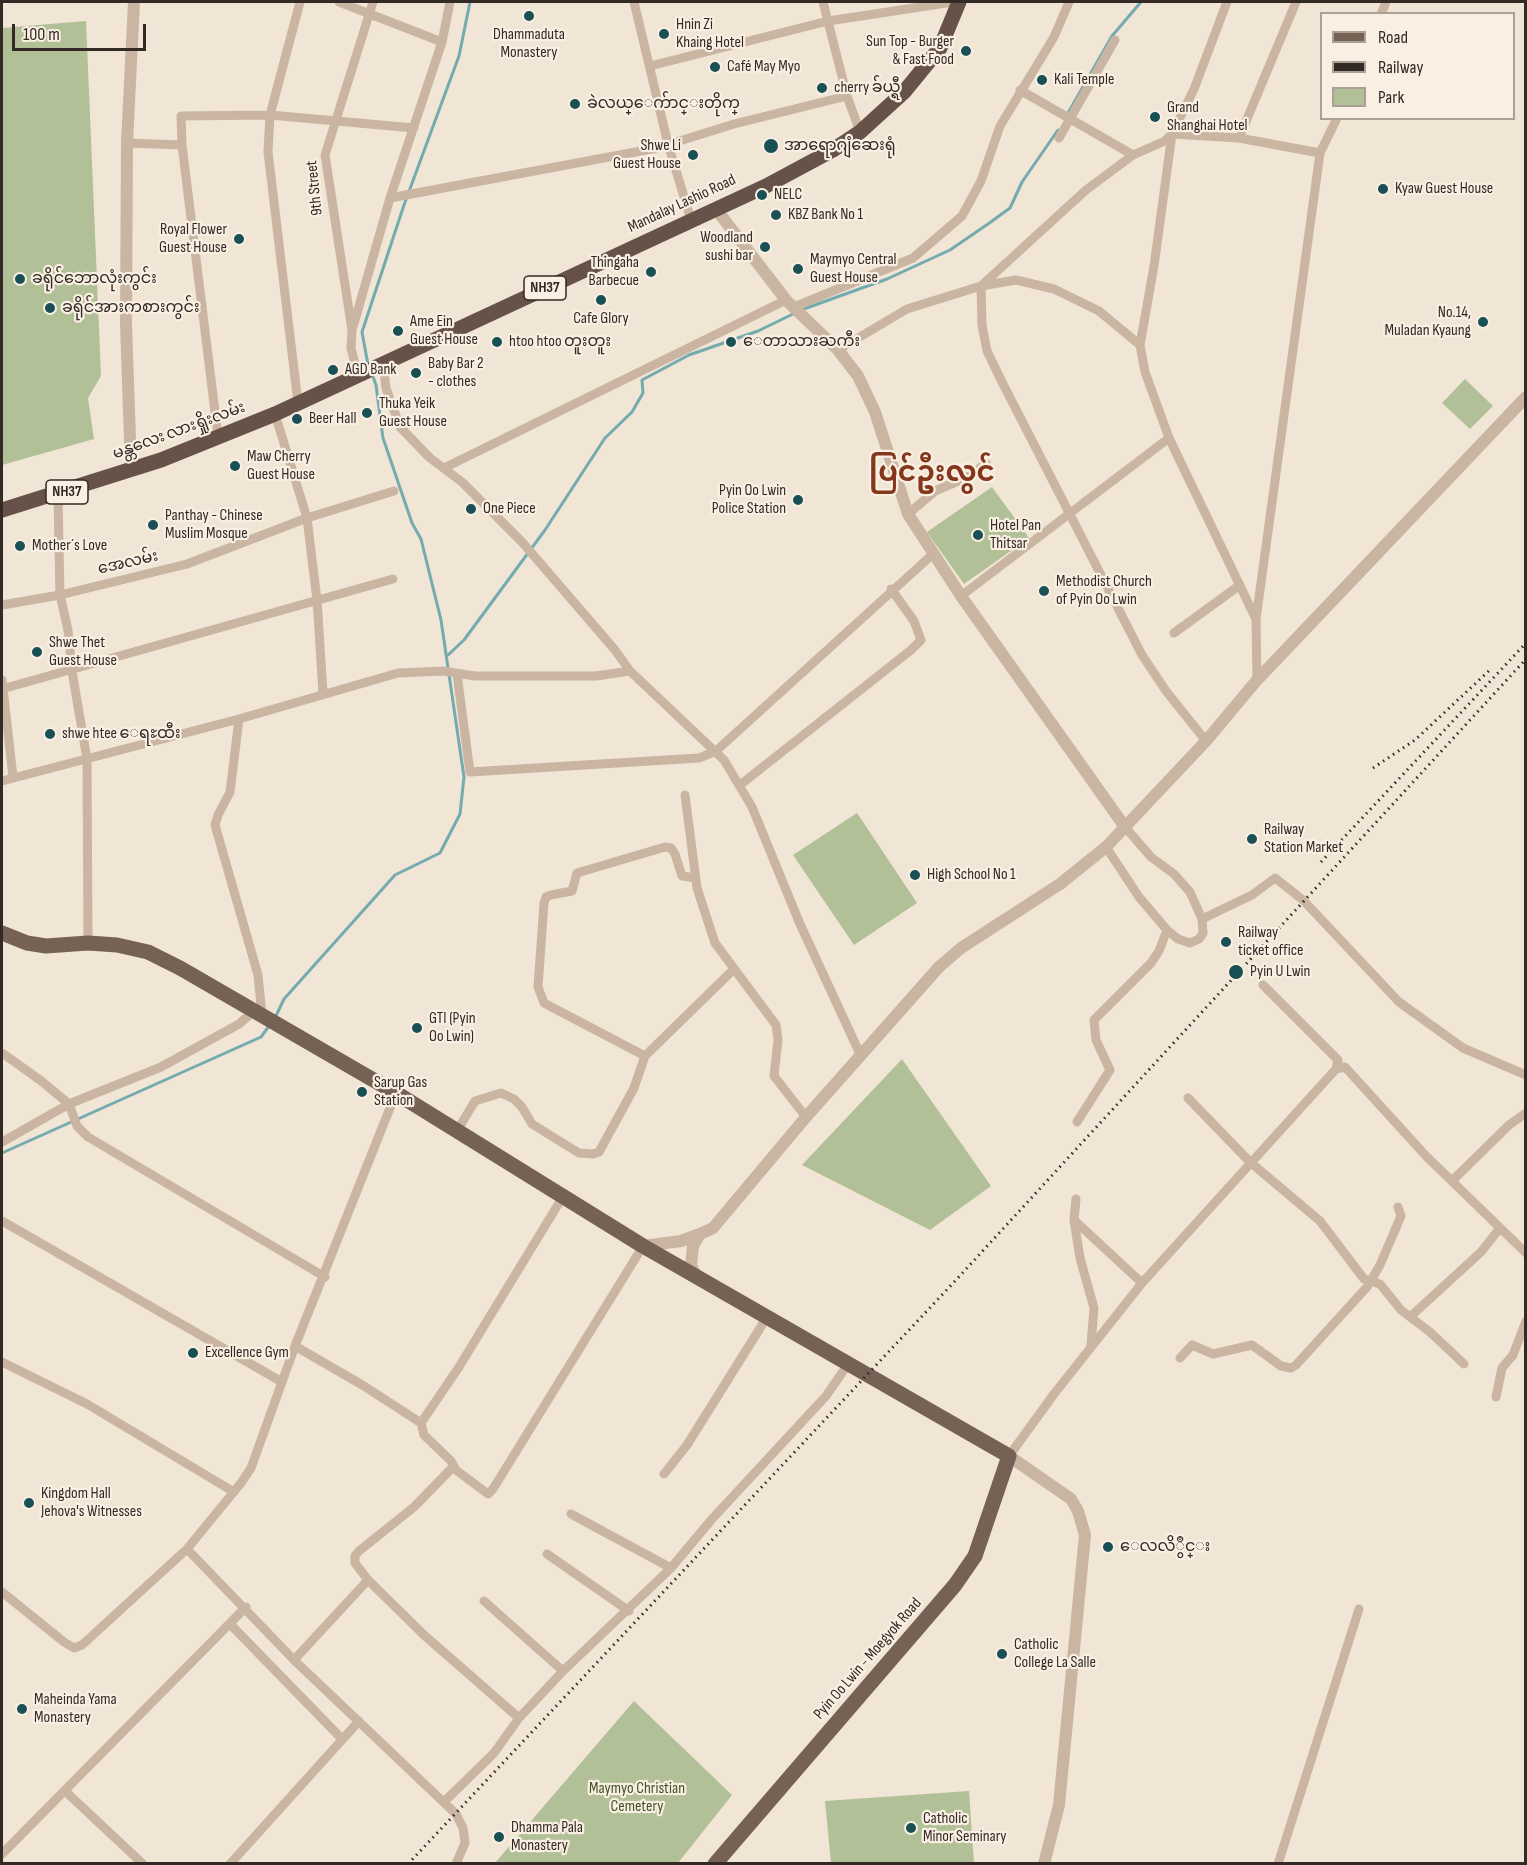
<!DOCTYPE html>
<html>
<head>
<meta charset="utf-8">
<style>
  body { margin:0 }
  #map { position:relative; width:1527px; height:1865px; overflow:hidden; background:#f1e5d6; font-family:"Sofia Sans Condensed",sans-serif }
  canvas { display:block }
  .frame { position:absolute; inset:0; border:3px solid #342a25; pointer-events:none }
  .legend { position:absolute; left:1320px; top:12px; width:195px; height:108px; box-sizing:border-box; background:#f9efe2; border:2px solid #aaa096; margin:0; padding:8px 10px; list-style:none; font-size:18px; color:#342a25 }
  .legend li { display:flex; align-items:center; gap:12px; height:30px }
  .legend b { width:30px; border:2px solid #aaa096 }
  .scale { position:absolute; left:12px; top:24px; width:134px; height:27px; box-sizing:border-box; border:3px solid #342a25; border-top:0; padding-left:8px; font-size:18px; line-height:21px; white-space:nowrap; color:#342a25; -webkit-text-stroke:4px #f9efe2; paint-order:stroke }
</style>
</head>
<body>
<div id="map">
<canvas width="1527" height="1865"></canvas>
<div class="frame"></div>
<ul class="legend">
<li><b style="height:8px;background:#766155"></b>Road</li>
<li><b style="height:8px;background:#342a25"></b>Railway</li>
<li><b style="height:16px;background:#b1c096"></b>Park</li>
</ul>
<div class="scale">100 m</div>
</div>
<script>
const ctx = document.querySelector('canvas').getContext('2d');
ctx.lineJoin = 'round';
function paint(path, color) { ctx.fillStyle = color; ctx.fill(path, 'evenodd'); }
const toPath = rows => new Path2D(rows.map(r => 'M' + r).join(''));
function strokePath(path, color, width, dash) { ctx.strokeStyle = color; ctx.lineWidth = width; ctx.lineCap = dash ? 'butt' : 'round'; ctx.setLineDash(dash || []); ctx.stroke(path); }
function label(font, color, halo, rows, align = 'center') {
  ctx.font = font + ' "Sofia Sans Condensed","Noto Sans Myanmar",sans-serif'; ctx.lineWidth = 4.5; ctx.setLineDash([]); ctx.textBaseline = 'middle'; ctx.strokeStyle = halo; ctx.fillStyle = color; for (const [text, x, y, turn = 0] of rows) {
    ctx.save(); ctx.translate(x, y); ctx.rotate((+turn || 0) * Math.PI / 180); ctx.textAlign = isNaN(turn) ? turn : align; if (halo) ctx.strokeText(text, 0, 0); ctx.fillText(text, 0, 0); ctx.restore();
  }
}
paint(toPath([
  [86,21,101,376,88,398,94,439,2,465,2,28],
  [1465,379,1493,406,1470,429,1442,403],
  [992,487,1029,538,964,584,927,532],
  [857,813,917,903,854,945,793,855],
  [902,1059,991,1186,930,1230,802,1165],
  [634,1701,732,1795,678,1863,495,1863],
  [969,1791,974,1863,831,1863,825,1801]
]), '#b1c096');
strokePath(toPath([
  [1068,113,1112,36,1141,2],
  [801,310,887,279,950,250,988,224,1010,208,1022,182,1058,130],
  [368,365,362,332,404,205,459,56,470,2],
  [448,655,464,640,545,530,605,438,632,412,643,393,642,380,689,355,758,331,795,313],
  [275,1018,284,999,395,875,440,853,460,814,464,777,441,620,421,539,412,523,383,438,376,385,372,374],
  [2,1153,261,1037,269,1026]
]), '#74abaf', 3);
strokePath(toPath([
  [339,2,442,42],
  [634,2,668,144,691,220],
  [823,2,847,96,860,132],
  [1227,2,1194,89,1172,134,1154,266,1140,345,1145,372,1169,438,1256,619],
  [1381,14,1386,2],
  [650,66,828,21,953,2],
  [1020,90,1133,155],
  [1059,138,1115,40],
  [1239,138,1296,2],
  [127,143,182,145],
  [390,198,657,148,734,124,847,96],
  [794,307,913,258,962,216,981,181,1000,126,1054,37,1069,2],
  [353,327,390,198,442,42,450,2],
  [838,350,907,309,981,286,1016,280,1054,289,1099,311,1140,345],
  [383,364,386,388,400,427,430,458,462,482,522,542,615,650,630,671,724,760,752,807,800,924,861,1056],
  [358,376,351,348,352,330,325,155,373,2],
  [298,403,268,152,270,115,300,2],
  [275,414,307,518,317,600,323,693],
  [218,436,182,145,181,116,270,115,414,128],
  [444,468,786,300],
  [58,495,60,595,68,630,72,671,87,759,88,943],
  [908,514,935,491,972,475,986,463],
  [961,596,1169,438],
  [2,605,60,595,187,564,307,518,394,491],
  [1174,633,1240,585],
  [457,674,470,772,699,758,716,751,933,554],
  [2,680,13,777],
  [1257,680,1256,619,1320,153,1337,118],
  [2,689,393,579],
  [239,719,230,792,218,815,215,825,258,975,262,1015],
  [1206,741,1166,691,1142,655,1001,380,987,351,982,325,981,286,1086,190,1133,155,1165,141,1172,134,1239,138,1320,153],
  [2,781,239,719,398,673,443,671,475,676,596,676,630,671],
  [740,785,911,650,921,640,914,621,891,589],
  [685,795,697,888,715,943,776,1025,778,1040,774,1076,806,1117],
  [1106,847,1139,897,1167,930,1178,939,1190,943,1199,939,1203,933,1202,919,1190,892,1174,874,1151,857,1125,827],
  [1202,919,1252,895,1275,878,1303,900,1399,1002,1463,1048,1526,1075],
  [1263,985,1338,1060,1336,1069],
  [254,1011,239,1024,161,1067,69,1104,77,1126,88,1137,325,1277],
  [2,1053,40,1080,69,1104,2,1142],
  [645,1056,544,1003,538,987,544,903,546,897,551,895,572,891,577,873,665,847,671,848,675,854,682,876,696,878],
  [1188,1098,1250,1162,1320,1221,1364,1279,1380,1284,1401,1310,1430,1332,1464,1364],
  [1077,1122,1110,1070,1096,1040,1094,1020,1151,963,1159,951,1167,930],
  [457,1131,475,1101,501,1093,514,1099,522,1107,532,1124,579,1153,593,1154,599,1152,634,1088,645,1056,733,970],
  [1452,1181,1509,1125,1526,1113],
  [1076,1199,1074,1220,1080,1258,1094,1308,1091,1345],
  [1074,1220,1142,1283],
  [2,1221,282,1382],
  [1410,1317,1481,1252,1500,1228],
  [295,1346,364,1386,421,1423,424,1435,451,1461,456,1470,488,1494,493,1489,643,1246],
  [1180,1358,1192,1345,1213,1354,1252,1345,1281,1366,1291,1368,1296,1365,1367,1287,1380,1265,1401,1216,1398,1207],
  [2,1362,87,1404,234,1492],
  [1496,1397,1502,1368,1513,1355,1526,1321],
  [421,1423,459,1367,562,1198],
  [1009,1456,1054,1394,1142,1283,1336,1069,1345,1067,1426,1156,1526,1253],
  [453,1467,414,1507,359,1551,355,1556,355,1563,368,1580,424,1635,519,1718],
  [664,1474,687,1445,767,1317],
  [571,1514,671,1568],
  [187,1549,294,1660,456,1814,463,1828,465,1843,456,1864],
  [547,1554,629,1611],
  [2,1592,64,1642,74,1648,82,1645,187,1549,241,1483,251,1468,295,1346,396,1093],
  [484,1601,563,1671],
  [230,1624,342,1739],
  [294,1660,368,1580],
  [65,1791,143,1864],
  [444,1802,494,1753,519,1718,563,1671,671,1568,712,1519,826,1396,848,1364],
  [2,1854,246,1607],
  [230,1864,359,1721],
  [1278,1864,1359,1609]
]), '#c9b5a2', 9);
strokePath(toPath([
  [716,209,786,300,838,350,858,376,875,412,908,514,961,596,1125,827],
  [131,469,126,324,127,143,134,2],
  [643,1246,681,1241,700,1234],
  [697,1278,691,1265,693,1246,700,1234,713,1228,806,1117,939,967,961,948,1060,884,1106,847,1206,741,1257,680,1526,397],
  [1009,1456,1071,1499,1078,1511,1085,1535,1059,1805,1044,1864]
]), '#c9b5a2', 12);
strokePath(toPath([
  [2,933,27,943,46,946,88,943,117,945,148,952,180,968,396,1093,643,1246,1009,1456,975,1556,955,1585,715,1864]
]), '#766155', 15);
strokePath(toPath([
  [2,510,161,460,275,414,766,186,833,150,860,132,904,92,940,48,959,2]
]), '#665248', 15);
strokePath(toPath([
  [1373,768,1415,740,1492,668],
  [1321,862,1526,643],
  [408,1864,956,1280,1526,659]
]), '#342a25', 3, [1.5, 4.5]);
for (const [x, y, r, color] of [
  [529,16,6,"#195056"],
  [664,34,6,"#195056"],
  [966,51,6,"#195056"],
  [715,67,6,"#195056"],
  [1042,80,6,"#195056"],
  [822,88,6,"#195056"],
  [575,104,6,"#195056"],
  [1155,117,6,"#195056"],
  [771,146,8,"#195056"],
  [693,155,6,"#195056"],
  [1383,189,6,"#195056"],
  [762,195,6,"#195056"],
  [776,215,6,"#195056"],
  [239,239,6,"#195056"],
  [765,247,6,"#195056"],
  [798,269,6,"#195056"],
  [651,272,6,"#195056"],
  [20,279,6,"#195056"],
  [601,300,6,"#195056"],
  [50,308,6,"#195056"],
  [1483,322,6,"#195056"],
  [398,331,6,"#195056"],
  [497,342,6,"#195056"],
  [731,342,6,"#195056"],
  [333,370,6,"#195056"],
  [416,373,6,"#195056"],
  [367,413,6,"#195056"],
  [297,419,6,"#195056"],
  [235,466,6,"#195056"],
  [798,500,6,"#195056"],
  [471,509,6,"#195056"],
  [153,525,6,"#195056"],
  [978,535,6,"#195056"],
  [20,546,6,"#195056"],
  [1044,591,6,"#195056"],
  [37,652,6,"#195056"],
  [50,734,6,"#195056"],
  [1252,839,6,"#195056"],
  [915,875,6,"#195056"],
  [1226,942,6,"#195056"],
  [1236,972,8,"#195056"],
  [417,1028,6,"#195056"],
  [362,1092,6,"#195056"],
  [193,1353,6,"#195056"],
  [29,1503,6,"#195056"],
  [1108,1547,6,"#195056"],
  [1002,1654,6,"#195056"],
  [22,1709,6,"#195056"],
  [911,1828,6,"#195056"],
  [499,1837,6,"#195056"]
]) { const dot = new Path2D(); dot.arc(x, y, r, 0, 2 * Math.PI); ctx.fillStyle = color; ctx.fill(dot); strokePath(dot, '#f9efe2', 2); }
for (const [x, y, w] of [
  [545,288,42],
  [67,492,42]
]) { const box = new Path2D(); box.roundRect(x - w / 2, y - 12, w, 24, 4.5); ctx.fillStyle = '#f9efe2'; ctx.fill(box); strokePath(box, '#342a25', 1.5); }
label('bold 15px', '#342a25', null, [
  ["NH37",545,288],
  ["NH37",67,492]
]);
label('16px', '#342a25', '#f9efe2', [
  ["Hnin Zi",676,25],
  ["Khaing Hotel",676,43],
  ["Dhammaduta",529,35,"center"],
  ["Monastery",529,53,"center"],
  ["Sun Top - Burger",954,42,"right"],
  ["& Fast Food",954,60,"right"],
  ["Café May Myo",727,67],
  ["Kali Temple",1054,80],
  ["cherry ခ်ယ္ရီ",834,88],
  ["ခဲလယ္ေက်ာင္းတိုက္",587,104],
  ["Grand",1167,108],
  ["Shanghai Hotel",1167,126],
  ["Shwe Li",681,146,"right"],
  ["Guest House",681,164,"right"],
  ["အာရောဂျံဆေးရုံ",784,146],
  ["Kyaw Guest House",1395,189],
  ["NELC",774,195],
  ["KBZ Bank No 1",788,215],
  ["Royal Flower",227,230,"right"],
  ["Guest House",227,248,"right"],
  ["Woodland",753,238,"right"],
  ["sushi bar",753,256,"right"],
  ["Maymyo Central",810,260],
  ["Guest House",810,278],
  ["Thingaha",639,263,"right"],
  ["Barbecue",639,281,"right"],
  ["ခရိုင်ဘောလုံးကွင်း",32,279],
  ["ခရိုင်အားကစားကွင်း",62,308],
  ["No.14,",1471,313,"right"],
  ["Muladan Kyaung",1471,331,"right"],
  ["Cafe Glory",601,319,"center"],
  ["Ame Ein",410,322],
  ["Guest House",410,340],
  ["htoo htoo တူးတူး",509,342],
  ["ေတာသားႀကီး",743,342],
  ["Baby Bar 2",428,364],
  ["- clothes",428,382],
  ["AGD Bank",345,370],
  ["Thuka Yeik",379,404],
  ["Guest House",379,422],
  ["Beer Hall",309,419],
  ["Maw Cherry",247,457],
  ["Guest House",247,475],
  ["Pyin Oo Lwin",786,491,"right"],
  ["Police Station",786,509,"right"],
  ["One Piece",483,509],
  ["Panthay - Chinese",165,516],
  ["Muslim Mosque",165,534],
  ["Hotel Pan",990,526],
  ["Thitsar",990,544],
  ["Mother´s Love",32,546],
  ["Methodist Church",1056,582],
  ["of Pyin Oo Lwin",1056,600],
  ["Shwe Thet",49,643],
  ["Guest House",49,661],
  ["shwe htee ေရႊထီး",62,734],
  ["Railway",1264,830],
  ["Station Market",1264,848],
  ["High School No 1",927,875],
  ["Railway",1238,933],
  ["ticket office",1238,951],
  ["Pyin U Lwin",1250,972],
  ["GTI (Pyin",429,1019],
  ["Oo Lwin)",429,1037],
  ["Sarup Gas",374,1083],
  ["Station",374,1101],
  ["Excellence Gym",205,1353],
  ["Kingdom Hall",41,1494],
  ["Jehova's Witnesses",41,1512],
  ["ေလလိွဳင္း",1120,1547],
  ["Catholic",1014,1645],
  ["College La Salle",1014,1663],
  ["Maheinda Yama",34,1700],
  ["Monastery",34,1718],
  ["Catholic",923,1819],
  ["Minor Seminary",923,1837],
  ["Dhamma Pala",511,1828],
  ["Monastery",511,1846]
], 'left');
label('16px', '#342a25', '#f9efe2', [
  ["9th Street",315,188,-96],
  ["Mandalay Lashio Road",682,204,-25],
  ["မန္တလေး လားရှိုးလမ်း",179,431,-20],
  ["အေလမ်း",128,563,-13],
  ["Pyin Oo Lwin - Moegyok Road",868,1659,-49]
]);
label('16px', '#425228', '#f9efe2', [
  ["Maymyo Christian",637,1789],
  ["Cemetery",637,1807]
]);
label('bold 28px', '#85371c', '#f9efe2', [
  ["ပြင်ဦးလွင်",932,474]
]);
</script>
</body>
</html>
